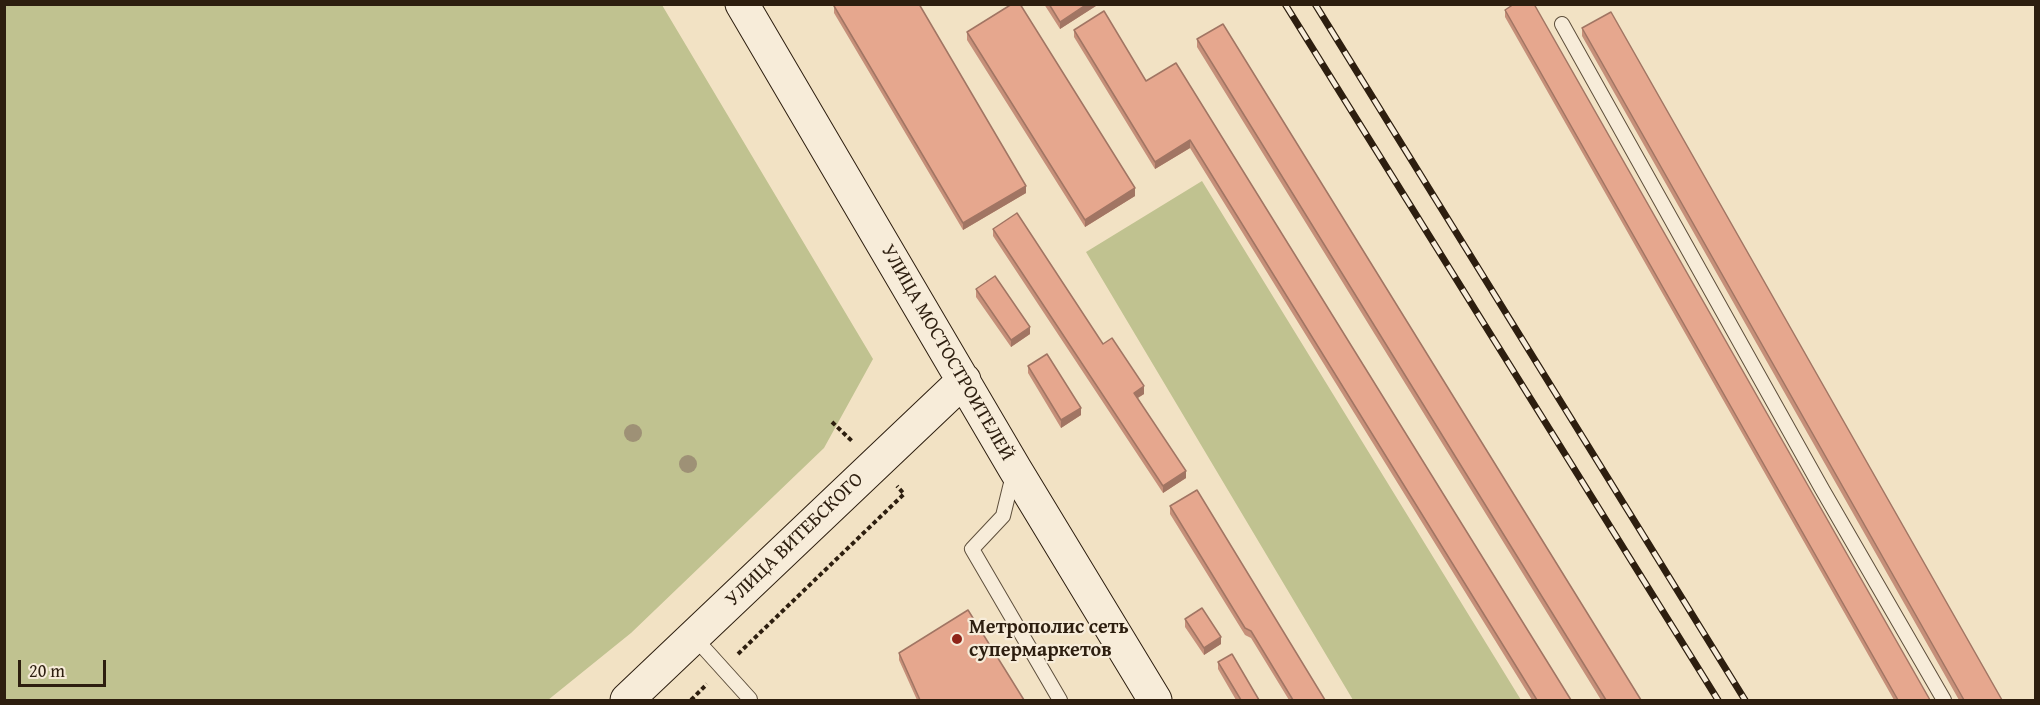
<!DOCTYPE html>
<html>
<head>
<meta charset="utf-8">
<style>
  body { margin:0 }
  #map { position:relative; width:2040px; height:705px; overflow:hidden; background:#f2e2c4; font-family:"Gentium Book Plus",serif }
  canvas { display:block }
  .frame { position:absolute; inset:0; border:6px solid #2d1e0f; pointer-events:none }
  .scale { position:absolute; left:18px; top:660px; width:88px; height:27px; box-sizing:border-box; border:3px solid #2d1e0f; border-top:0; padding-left:8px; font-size:18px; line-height:21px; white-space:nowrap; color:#2d1e0f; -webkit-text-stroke:4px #f7ecd9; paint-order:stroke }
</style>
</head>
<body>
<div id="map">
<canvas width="2040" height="705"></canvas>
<div class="frame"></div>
<div class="scale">20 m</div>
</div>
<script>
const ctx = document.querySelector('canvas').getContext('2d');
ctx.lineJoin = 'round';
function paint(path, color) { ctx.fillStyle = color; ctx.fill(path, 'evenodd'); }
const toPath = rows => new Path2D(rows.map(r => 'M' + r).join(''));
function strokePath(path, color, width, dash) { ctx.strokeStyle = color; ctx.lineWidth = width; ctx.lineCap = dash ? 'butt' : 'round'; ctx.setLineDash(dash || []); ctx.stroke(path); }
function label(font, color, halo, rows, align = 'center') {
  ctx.font = font + ' "Gentium Book Plus",serif'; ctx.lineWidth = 4.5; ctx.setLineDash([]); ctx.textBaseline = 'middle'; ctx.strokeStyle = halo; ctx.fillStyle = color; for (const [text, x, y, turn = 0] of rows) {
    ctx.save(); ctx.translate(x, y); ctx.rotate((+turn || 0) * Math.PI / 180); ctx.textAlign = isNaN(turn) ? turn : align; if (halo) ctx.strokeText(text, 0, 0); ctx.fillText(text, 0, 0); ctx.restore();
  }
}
paint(toPath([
  [4,5,662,5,873,359,824,448,631,633,548,700,5,700],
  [1202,181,1521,700,1353,700,1086,252]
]), '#c0c290');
const lane = toPath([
  [1562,24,1822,489,1944,700],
  [1013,475,1003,516,972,549,1060,700],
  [694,637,750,699]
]);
const secondary = toPath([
  [742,4,1015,469,1155,700],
  [627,700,964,380]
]);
strokePath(lane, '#5e4f3c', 16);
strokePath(secondary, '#2d1e0f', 35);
strokePath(toPath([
  [832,422,853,442],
  [738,654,904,494,897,486],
  [691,700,707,684]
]), '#2d1e0f', 4, [4.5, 3]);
strokePath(lane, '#f7ecd9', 14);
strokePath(secondary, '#f7ecd9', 33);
const rail = toPath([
  [1285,4,1718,700],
  [1315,4,1745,700]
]);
strokePath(rail, '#2d1e0f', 7);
strokePath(rail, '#f7ecd9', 4.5, [14]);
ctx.fillStyle = '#9e9176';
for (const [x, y] of [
  [633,433],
  [688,464]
]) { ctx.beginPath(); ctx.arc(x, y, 9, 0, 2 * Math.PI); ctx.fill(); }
paint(toPath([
  [1044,4,1099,4,1060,29],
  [834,6,1026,193,963,230,834,13],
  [1505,10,1930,700,1894,700,1505,17],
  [1582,28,2002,700,1959,700,1582,36],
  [1074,30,1146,81,1176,63,1571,700,1532,700,1190,148,1155,169,1074,37],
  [967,32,1135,196,1085,227,967,40],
  [1197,39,1641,700,1601,700,1197,47],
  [993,229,1103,344,1144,394,1138,398,1186,478,1163,493,993,236],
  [976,289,1030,334,1011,347,976,297],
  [1028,366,1081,415,1061,428,1028,373],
  [1170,506,1325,700,1289,700,1251,638,1245,635,1170,514],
  [1185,619,1221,644,1204,655,1185,627],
  [899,653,1024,700,917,700,899,660],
  [1218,662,1259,700,1236,700,1218,669]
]), '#c6907a');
paint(toPath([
  [1087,4,1099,4,1060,29,1060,22],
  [1190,140,1190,148,1155,169,1155,162],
  [1026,186,1026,193,963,230,963,223],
  [1135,188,1135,196,1085,227,1085,220],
  [1030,327,1030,334,1011,347,1011,340],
  [1144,386,1144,394,1134,400,1134,393],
  [1081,408,1081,415,1061,428,1061,420],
  [1186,471,1186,478,1163,493,1163,486],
  [1221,637,1221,644,1204,655,1204,648]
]), '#a17563');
const building = toPath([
  [837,4,919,4,1026,186,963,223,834,6,837,4],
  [1012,4,1020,4,1135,188,1085,220,967,32,1012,4],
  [1049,4,1087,4,1060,22,1049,4],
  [1514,4,1534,4,1930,700,1898,700,1505,10,1514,4],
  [1104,11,1146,81,1176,63,1571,700,1537,700,1190,140,1155,162,1074,30,1104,11],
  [1611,12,2002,700,1964,700,1582,28,1611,12],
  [1223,24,1641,700,1606,700,1197,39,1223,24],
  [1017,213,1103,344,1112,338,1144,386,1134,393,1186,471,1163,486,993,229,1017,213],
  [995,276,1030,327,1011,340,976,289,995,276],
  [1047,354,1081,408,1061,420,1028,366,1047,354],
  [1197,490,1325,700,1293,700,1251,631,1245,628,1170,506,1197,490],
  [1202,608,1221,637,1204,648,1185,619,1202,608],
  [968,610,1024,700,920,700,899,653,968,610],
  [1232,654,1259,700,1241,700,1218,662,1232,654]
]);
paint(building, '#e6a78e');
strokePath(building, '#a17563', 1.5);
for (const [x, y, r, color] of [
  [957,639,6,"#8f2418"]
]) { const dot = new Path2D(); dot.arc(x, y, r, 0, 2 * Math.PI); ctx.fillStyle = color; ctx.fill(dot); strokePath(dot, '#f7ecd9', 2); }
label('20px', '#2d1e0f', '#f7ecd9', [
  ["УЛИЦА МОСТОСТРОИТЕЛЕЙ",947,353,60],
  ["УЛИЦА ВИТЕБСКОГО",795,540,-44]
]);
label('bold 20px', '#2d1e0f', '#f7ecd9', [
  ["Метрополис cеть",969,628],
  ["супермаркетов",969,651]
], 'left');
</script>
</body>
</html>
